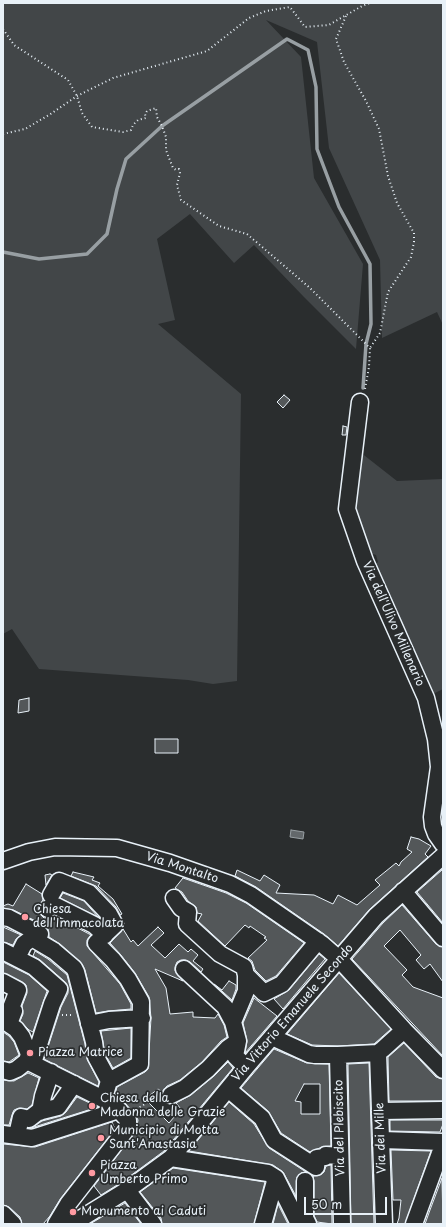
<!DOCTYPE html>
<html>
<head>
<meta charset="utf-8">
<style>
  body { margin:0 }
  #map { position:relative; width:446px; height:1227px; overflow:hidden; background:#2a2d2e; font-family:"Playpen Sans",sans-serif }
  canvas { display:block }
  .frame { position:absolute; inset:0; border:4px solid #e8f1f8; pointer-events:none }
  .scale { position:absolute; left:304px; top:1197px; width:83px; height:18px; box-sizing:border-box; border:2px solid #e8f1f8; border-top:0; padding-left:5px; font-size:12px; line-height:14px; white-space:nowrap; color:#e8f1f8; -webkit-text-stroke:3px #2a2d2e; paint-order:stroke }
</style>
</head>
<body>
<div id="map">
<canvas width="446" height="1227"></canvas>
<div class="frame"></div>
<div class="scale">50 m</div>
</div>
<script>
const ctx = document.querySelector('canvas').getContext('2d');
ctx.lineJoin = 'round';
function paint(path, color) { ctx.fillStyle = color; ctx.fill(path, 'evenodd'); }
const toPath = rows => new Path2D(rows.map(r => 'M' + r).join(''));
function strokePath(path, color, width, dash) { ctx.strokeStyle = color; ctx.lineWidth = width; ctx.lineCap = dash ? 'butt' : 'round'; ctx.setLineDash(dash || []); ctx.stroke(path); }
function label(font, color, halo, rows, align = 'center') {
  ctx.font = font + ' "Playpen Sans",sans-serif'; ctx.lineWidth = 3.5; ctx.setLineDash([]); ctx.textBaseline = 'middle'; ctx.strokeStyle = halo; ctx.fillStyle = color; for (const [text, x, y, turn = 0] of rows) {
    ctx.save(); ctx.translate(x, y); ctx.rotate((+turn || 0) * Math.PI / 180); ctx.textAlign = isNaN(turn) ? turn : align; if (halo) ctx.strokeText(text, 0, 0); ctx.fillText(text, 0, 0); ctx.restore();
  }
}
paint(toPath([
  [3,3,443,3,443,325,437,312,382,338,380,260,329,148,317,42,266,20,301,57,314,178,363,264,356,349,303,296,254,245,234,263,190,214,157,239,175,320,158,324,241,394,237,681,213,684,188,680,39,669,12,629,3,634],
  [360,452,397,481,443,479,443,689,429,696,372,567,378,562,376,555,366,552,354,513]
]), '#424648');
const water = toPath([
  [291,830,304,832,303,839,290,837,291,830]
]);
paint(water, '#63686b');
strokePath(water, '#989fa3', 1);
strokePath(toPath([
  [3,252,39,259,87,254,107,234,117,189,126,159,162,126,287,39,308,50,316,87,317,149,339,207,370,264,371,324,366,344,363,388]
]), '#989fa3', 3.5);
const building = toPath([
  [284,395,290,400,283,408,277,402,284,395],
  [343,426,347,427,346,435,342,435,343,426],
  [29,698,29,711,18,713,19,700,29,698],
  [155,739,178,739,178,753,155,753,155,739],
  [411,837,419,839,431,846,425,854,428,857,370,909,338,946,324,934,256,887,235,876,237,870,260,881,264,875,280,885,276,893,314,895,333,904,338,895,357,905,380,885,375,880,396,863,399,866,401,862,412,852,407,849,411,837],
  [442,870,443,871,443,923,417,892,442,870],
  [73,872,94,877,92,880,100,883,98,886,113,899,122,914,120,915,116,907,96,886,71,876,73,872],
  [50,874,52,875,46,885,45,875,50,874],
  [183,878,226,893,246,903,304,943,276,976,266,981,255,970,252,961,248,958,267,940,264,938,266,937,250,926,249,928,245,925,225,946,198,921,202,914,197,913,196,907,188,901,182,892,175,888,183,878],
  [26,884,42,894,43,900,39,905,39,910,41,915,44,918,49,918,55,916,91,935,87,940,87,946,120,984,131,1004,131,1009,108,1011,96,1013,85,970,82,964,60,944,49,937,48,929,44,925,46,920,42,924,13,910,3,908,3,906,8,904,13,906,26,884],
  [63,893,84,901,98,917,60,898,63,893],
  [402,905,436,944,443,947,443,982,430,964,424,969,416,960,421,955,400,930,384,946,407,970,402,975,413,987,443,998,443,1056,352,959,383,923,402,905],
  [3,927,21,935,16,939,13,945,3,942,3,927],
  [158,927,164,933,151,945,165,958,179,944,188,952,191,949,198,955,193,961,203,969,201,972,190,962,186,960,181,960,177,962,175,967,175,971,183,981,155,969,166,988,170,1014,193,1012,193,1017,215,1018,218,1014,224,1025,227,1037,221,1041,202,1062,180,1080,167,1086,162,1092,158,1089,145,1099,169,1123,181,1109,176,1103,191,1095,214,1076,228,1062,233,1068,164,1151,122,1182,101,1195,94,1186,136,1131,138,1120,135,1114,120,1098,115,1094,117,1087,145,1072,148,1069,151,1018,149,997,135,973,120,954,110,943,123,929,131,942,133,940,138,946,158,927],
  [35,951,48,959,67,975,85,1044,87,1059,99,1082,98,1086,44,1059,61,1007,68,993,68,988,65,982,40,960,33,956,35,951],
  [319,954,325,959,283,1009,274,999,289,990,319,954],
  [3,962,29,975,47,991,33,1032,29,1030,20,1021,23,1014,22,1006,27,993,26,985,22,982,3,973,3,962],
  [339,973,391,1029,374,1044,338,1046,312,1045,287,1034,339,973],
  [229,981,236,985,236,989,232,1000,214,984,222,990,229,981],
  [254,998,277,1016,245,1053,247,1041,243,1023,254,998],
  [131,1028,131,1058,113,1068,105,1054,101,1031,131,1028],
  [3,1032,9,1036,14,1042,19,1055,9,1062,3,1061,3,1032],
  [404,1043,436,1077,443,1079,443,1101,389,1101,388,1057,404,1043],
  [274,1049,307,1063,329,1064,331,1146,322,1147,310,1152,281,1133,268,1111,241,1088,274,1049],
  [304,1084,320,1084,320,1114,301,1114,301,1102,295,1101,304,1084],
  [369,1063,374,1224,351,1224,348,1064,369,1063],
  [28,1073,39,1078,32,1105,27,1109,19,1108,14,1110,12,1115,9,1125,3,1125,3,1080,14,1081,28,1073],
  [77,1097,98,1107,31,1128,42,1121,61,1116,66,1112,77,1097],
  [229,1102,254,1124,269,1148,306,1172,301,1173,297,1177,296,1196,283,1172,273,1165,189,1151,229,1102],
  [390,1120,443,1120,443,1124,440,1132,390,1131,390,1120],
  [112,1122,115,1129,61,1198,50,1216,43,1224,22,1224,20,1217,9,1207,3,1205,3,1144,35,1147,112,1122],
  [391,1150,431,1151,405,1224,397,1224,399,1218,401,1200,393,1200,391,1150],
  [331,1165,332,1224,317,1222,314,1216,314,1181,313,1176,320,1175,324,1172,326,1166,331,1165],
  [173,1168,265,1182,254,1224,162,1224,161,1218,140,1192,173,1168],
  [442,1178,443,1224,425,1224,430,1210,442,1178],
  [125,1203,141,1224,90,1224,125,1203],
  [278,1204,288,1224,273,1224,278,1204]
]);
paint(building, '#535759');
strokePath(building, '#e8f1f8', 1);
const minor = toPath([
  [360,402,347,509,365,561,426,698,436,739,439,767,432,817,433,826,436,834,443,844],
  [3,861,29,852,55,847,117,848,170,863,230,884,251,895,322,944,339,959,404,1030,443,1070],
  [403,891,443,938],
  [51,895,59,881,89,893,109,914,115,925,96,943,113,960,128,979,141,1002,140,1064,109,1081],
  [174,898,181,908,188,912,187,924,220,954,244,967,246,975,246,991,233,1022,238,1041,235,1056,246,1067],
  [48,909,53,905,56,906,94,925,105,935],
  [3,917,9,918,40,934],
  [3,951,34,967,59,989,52,1004,33,1063],
  [17,958,24,944,32,938,54,951,74,968,76,972,94,1042,96,1057,109,1081,106,1091],
  [184,969,225,1007,233,1022],
  [246,975,264,993,282,984,318,941],
  [3,982,18,990,11,1008,14,1011,9,1024],
  [3,1020,16,1029,22,1037,29,1054,27,1061,17,1069,10,1072,3,1070],
  [89,1024,109,1020,142,1018],
  [272,1037,309,1054,315,1055,338,1055,378,1053,383,1049,404,1030],
  [378,1053,384,1224],
  [338,1055,342,1224],
  [27,1061,113,1104,128,1120,128,1126,125,1131,68,1204,56,1224],
  [228,1089,262,1118,274,1140,316,1167,317,1158,325,1157,326,1155,340,1156],
  [171,1095,185,1088,208,1069,228,1048,238,1041],
  [381,1111,443,1110],
  [40,1112,43,1096,51,1072],
  [3,1134,32,1138,119,1110],
  [17,1135,21,1117,29,1119,38,1112,58,1107,74,1084],
  [382,1140,443,1142],
  [171,1158,268,1173,276,1178,299,1224],
  [305,1181,305,1218,308,1224],
  [127,1190,153,1224],
  [3,1214,13,1224],
  [72,1224,127,1190,171,1158,246,1067,376,916,443,856],
  [263,1224,276,1178],
  [414,1224,443,1145]
]);
strokePath(minor, '#e8f1f8', 19);
strokePath(toPath([
  [346,16,336,39,344,62,366,101,379,129,388,176,397,203,414,233,414,242,411,257,388,292,380,333,370,348],
  [3,29,14,45,68,80,77,96,82,113,92,127,123,132,131,130,133,125,138,120,146,118,145,114,147,111,156,108,157,117,162,126,166,137,166,150,169,158,173,168,176,170,179,169,180,173,177,185,181,200,219,226,247,234,310,288,370,348,369,367,365,389],
  [3,134,25,129,49,115,77,96,113,78,207,51,249,18,266,11,290,7,305,27,329,25,362,6,370,3],
  [62,1015,73,1015],
  [137,1110,140,1107,153,1099,159,1098]
]), '#e8f1f8', 2, [1, 3]);
strokePath(minor, '#2a2d2e', 16);
for (const [x, y, r, color] of [
  [25,917,4,"#ff9aa2"],
  [30,1053,4,"#ff9aa2"],
  [92,1106,4,"#ff9aa2"],
  [101,1138,4,"#ff9aa2"],
  [92,1173,4,"#ff9aa2"],
  [73,1212,4,"#ff9aa2"]
]) { const dot = new Path2D(); dot.arc(x, y, r, 0, 2 * Math.PI); ctx.fillStyle = color; ctx.fill(dot); strokePath(dot, '#2a2d2e', 1.5); }
label('12px', '#e8f1f8', '#2a2d2e', [
  ["Via dell'Ulivo Millenario",393,624,66],
  ["Via Montalto",182,868,18],
  ["Via Vittorio Emanuele Secondo",293,1013,-49],
  ["Via del Plebiscito",340,1128,-91],
  ["Via dei Mille",381,1138,-92]
]);
label('12px', '#e8f1f8', '#2a2d2e', [
  ["Chiesa",33,910],
  ["dell'Immacolata",33,924],
  ["Piazza Matrice",38,1053],
  ["Chiesa della",100,1099],
  ["Madonna delle Grazie",100,1113],
  ["Municipio di Motta",109,1131],
  ["Sant'Anastasia",109,1145],
  ["Piazza",100,1166],
  ["Umberto Primo",100,1180],
  ["Monumento ai Caduti",81,1212]
], 'left');
</script>
</body>
</html>
